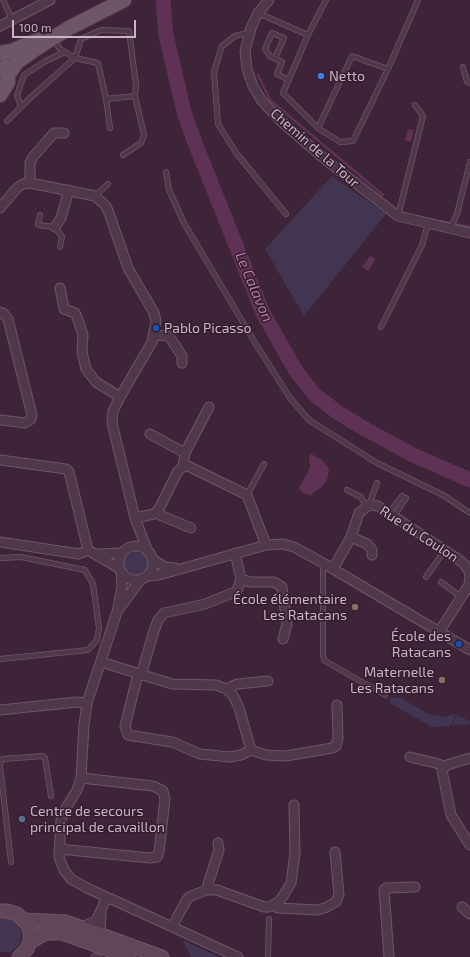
<!DOCTYPE html>
<html>
<head>
<meta charset="utf-8">
<style>
  body { margin:0 }
  #map { position:relative; width:470px; height:957px; overflow:hidden; background:#3e2438; font-family:"Exo 2",sans-serif }
  canvas { display:block }
  .scale { position:absolute; left:12px; top:20px; width:124px; height:18px; box-sizing:border-box; border:2px solid #c9b4c4; border-top:0; padding-left:5px; font-size:12px; line-height:14px; white-space:nowrap; color:#c9b4c4; -webkit-text-stroke:3px #331d2e; paint-order:stroke }
</style>
</head>
<body>
<div id="map">
<canvas width="470" height="957"></canvas>
<div class="scale">100 m</div>
</div>
<script>
const ctx = document.querySelector('canvas').getContext('2d');
ctx.lineJoin = 'round';
function paint(path, color) { ctx.fillStyle = color; ctx.fill(path, 'evenodd'); }
const toPath = rows => new Path2D(rows.map(r => 'M' + r).join(''));
function strokePath(path, color, width, dash) { ctx.strokeStyle = color; ctx.lineWidth = width; ctx.lineCap = dash ? 'butt' : 'round'; ctx.setLineDash(dash || []); ctx.stroke(path); }
function label(font, color, halo, rows, align = 'center') {
  ctx.font = font + ' "Exo 2",sans-serif'; ctx.lineWidth = 3; ctx.setLineDash([]); ctx.textBaseline = 'middle'; ctx.strokeStyle = halo; ctx.fillStyle = color; for (const [text, x, y, turn = 0] of rows) {
    ctx.save(); ctx.translate(x, y); ctx.rotate((+turn || 0) * Math.PI / 180); ctx.textAlign = isNaN(turn) ? turn : align; if (halo) ctx.strokeText(text, 0, 0); ctx.fillText(text, 0, 0); ctx.restore();
  }
}
paint(toPath([
  [332,176,386,214,304,316,265,249],
  '124 564a12 12 0 1 1 24 0a12 12 0 1 1-24 0Z',
  [389,698,401,698,428,714,445,717,456,714,450,726,432,727,390,703],
  [457,715,470,721,470,724,452,725],
  [0,919,9,919,15,921,22,932,20,945,10,952,0,952],
  [183,941,185,941,219,957,191,957]
]), '#423551');
paint(toPath([
  [408,129,414,130,411,142,405,140],
  [370,256,373,257,375,260,368,271,362,267],
  [311,454,322,460,328,467,329,471,327,480,321,488,310,495,303,493,299,488,310,468,309,456]
]), '#5f3255');
strokePath(toPath([
  [258,75,270,100,383,195],
  [441,221,470,227]
]), '#5f3255', 2.5);
strokePath(toPath([
  [163,0,166,35,184,112,195,143,263,313,296,371,314,394,337,412,365,429,413,455,470,480]
]), '#5f3255', 15);
const service = toPath([
  [3,0,12,19],
  [258,13,308,35,326,0],
  [249,33,235,36,222,46,214,72,218,124,237,154,286,214],
  [308,35,283,93,318,128,340,142,353,141,388,69,352,56,318,128],
  [275,58,284,38,272,33,265,49,270,56,282,62,277,74,289,80],
  [463,67,467,82,470,83],
  [388,69,418,0],
  [106,99,135,96,144,135,141,143,123,155],
  [21,107,17,95,24,75,46,61,65,52],
  [7,121,31,97,75,58,60,49,53,39],
  [110,128,106,99,98,63,75,58,81,39,101,30,129,31,136,85,135,96],
  [166,172,169,190,184,223,254,341,290,398,309,420,377,463,443,495,470,513],
  [95,196,108,184],
  [40,215,38,225,55,227,62,237,60,247],
  [398,216,423,116,415,105],
  [450,229,457,214,470,162],
  [381,327,422,245,428,224],
  [347,490,361,497,366,507],
  [247,495,264,464],
  [369,505,377,483],
  [389,513,402,496],
  [394,516,406,498],
  [0,558,21,557,85,570,93,584,99,628,97,640,88,650,0,659],
  [323,563,323,656,325,661,385,695],
  [426,577,445,550],
  [441,582,461,597],
  [11,862,0,766,1,760,3,759,43,756,45,758,51,796],
  [94,956,99,957],
  [268,957,269,919]
]);
const minor = toPath([
  [269,0,258,13,251,28,245,51,247,69,253,86,262,101,281,121,327,161,398,216,470,233],
  [0,26,50,0],
  [30,183,30,163,33,157,54,133,64,133],
  [0,208,17,188,23,184,30,183,95,196,106,206,109,213,128,268,154,313,156,321,152,342,120,397,113,411,112,423,135,518,148,552],
  [55,227,61,218,69,190],
  [60,288,64,309,75,313,77,317,83,335,82,352,86,369,96,382,120,397],
  [0,312,3,313,8,319,32,415,31,419,25,423,0,420],
  [154,335,169,336,182,356,182,363],
  [150,434,185,453],
  [0,460,66,469,69,472,88,550],
  [183,467,185,453,209,407],
  [156,512,162,516,191,528],
  [135,518,154,514,159,509,178,471,183,467,188,466,247,495,266,545],
  [351,537,367,544,372,550,372,555],
  [0,542,79,554,88,550],
  '119 563a17 17 0 1 1 34 0a17 17 0 1 1-34 0Z',
  [88,550,120,569],
  [97,554,122,553],
  [152,559,165,567,175,568],
  [333,569,351,537,359,513,369,505,378,506,458,559,464,564,469,571,470,577,469,585,439,632],
  [121,572,122,587,117,612,87,703,84,725,81,778,77,790,66,808,61,820,59,857,64,870,71,879,87,888,238,957],
  [147,576,159,575,266,545,283,544,294,547,323,563,470,650],
  [241,579,250,582,274,582,282,587,287,624,283,639],
  [119,609,141,579],
  [101,662,172,684,216,685,227,689,234,697,239,708,251,750],
  [138,674,125,726,128,735,172,742,200,754,230,757,241,755,251,750,266,755,286,756,332,748,336,746,338,739,337,705],
  [141,675,154,631,158,620,164,613,205,604,237,591,241,579,235,553],
  [227,689,237,684,268,681],
  [0,710,77,702,87,703],
  [410,757,439,764,443,767],
  [470,758,447,765,442,770,451,815,470,845],
  [59,849,150,858,157,857,159,852,165,799,163,791,153,786,81,778],
  [210,889,208,884,219,850,218,843],
  [274,905,278,908,317,910,325,908,336,902,339,894,335,852],
  [462,907,470,914],
  [82,927,96,921,107,897],
  [172,927,186,901,189,897,206,890,217,890,264,907,269,907,280,901,291,883,295,853,294,805],
  [96,938,100,933,101,913],
  [389,957,384,890,386,888,415,887]
]);
const secondary = toPath([
  [0,911,7,911,17,914,28,925,30,930,30,942,27,949,19,957],
  [24,920,66,922,162,957],
  [30,942,46,933,62,933,129,957]
]);
const primary = toPath([
  [0,53,12,51,38,40],
  [8,75,17,62,40,46,69,28,124,0],
  [0,95,8,82,6,66]
]);
strokePath(service, '#6c5667', 6);
strokePath(minor, '#6c5667', 11);
strokePath(secondary, '#6c5667', 15);
strokePath(primary, '#574152', 16);
strokePath(service, '#4e3849', 4.5);
strokePath(minor, '#4e3849', 9);
strokePath(secondary, '#61465a', 13);
strokePath(primary, '#6e5669', 14);
for (const [x, y, r, color] of [
  [321,76,4,"#3f7fe0"],
  [156,328,4,"#1a4fb4"],
  [355,607,4,"#8d6e63"],
  [459,644,4,"#1a4fb4"],
  [442,680,4,"#8d6e63"],
  [22,819,4,"#5c6f8a"]
]) { const dot = new Path2D(); dot.arc(x, y, r, 0, 2 * Math.PI); ctx.fillStyle = color; ctx.fill(dot); strokePath(dot, '#331d2e', 1.5); }
label('14px', '#c9b4c4', '#331d2e', [
  ["Netto",329,76],
  ["Pablo Picasso",164,328],
  ["École élémentaire",347,599,"right"],
  ["Les Ratacans",347,615,"right"],
  ["École des",451,636,"right"],
  ["Ratacans",451,652,"right"],
  ["Maternelle",434,672,"right"],
  ["Les Ratacans",434,688,"right"],
  ["Centre de secours",30,811],
  ["principal de cavaillon",30,827]
], 'left');
label('14px', '#c9b4c4', '#331d2e', [
  ["Chemin de la Tour",315,148,41],
  ["Rue du Coulon",419,534,33]
]);
label('italic 15px', '#b17ba6', '#331d2e', [
  ["Le Calavon",254,287,67]
]);
</script>
</body>
</html>
